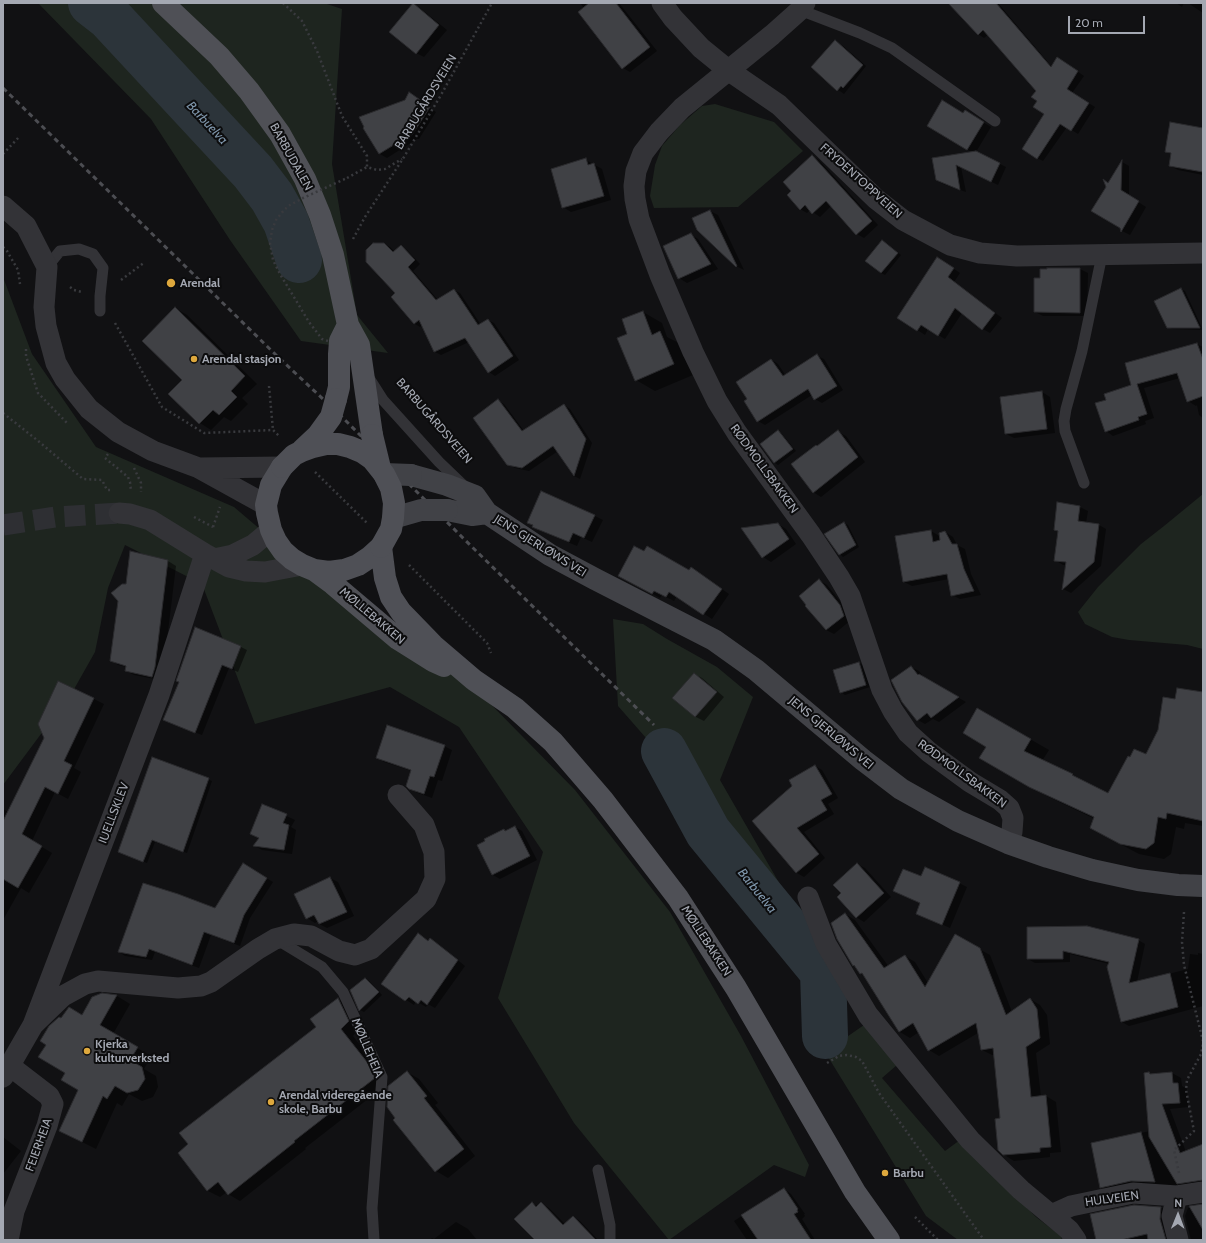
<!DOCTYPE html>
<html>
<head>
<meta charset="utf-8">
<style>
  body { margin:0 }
  #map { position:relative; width:1206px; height:1243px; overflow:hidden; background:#111113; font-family:Cabin,sans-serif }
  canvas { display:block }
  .frame { position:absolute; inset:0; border:4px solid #a4a8b2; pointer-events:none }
  .north { position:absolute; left:1158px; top:1195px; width:40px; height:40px; -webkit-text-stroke:3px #0c0c0d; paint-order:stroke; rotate:1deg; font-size:11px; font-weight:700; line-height:16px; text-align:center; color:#a4a8b2 }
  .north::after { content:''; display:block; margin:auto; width:14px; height:18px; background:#a4a8b2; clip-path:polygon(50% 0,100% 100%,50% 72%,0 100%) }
  .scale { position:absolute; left:1068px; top:16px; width:77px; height:18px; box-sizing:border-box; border:2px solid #a4a8b2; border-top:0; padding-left:5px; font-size:12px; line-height:14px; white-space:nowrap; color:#a4a8b2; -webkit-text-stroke:3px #0c0c0d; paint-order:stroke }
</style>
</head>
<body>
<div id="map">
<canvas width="1206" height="1243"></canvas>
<div class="frame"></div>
<div class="north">N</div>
<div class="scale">20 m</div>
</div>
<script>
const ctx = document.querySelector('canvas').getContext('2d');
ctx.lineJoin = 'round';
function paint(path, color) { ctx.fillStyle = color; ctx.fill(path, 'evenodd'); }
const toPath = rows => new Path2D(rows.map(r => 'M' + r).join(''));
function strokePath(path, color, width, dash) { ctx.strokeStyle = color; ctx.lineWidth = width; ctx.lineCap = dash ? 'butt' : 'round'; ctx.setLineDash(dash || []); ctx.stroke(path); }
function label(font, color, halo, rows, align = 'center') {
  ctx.font = font + ' Cabin,sans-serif'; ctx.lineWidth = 4; ctx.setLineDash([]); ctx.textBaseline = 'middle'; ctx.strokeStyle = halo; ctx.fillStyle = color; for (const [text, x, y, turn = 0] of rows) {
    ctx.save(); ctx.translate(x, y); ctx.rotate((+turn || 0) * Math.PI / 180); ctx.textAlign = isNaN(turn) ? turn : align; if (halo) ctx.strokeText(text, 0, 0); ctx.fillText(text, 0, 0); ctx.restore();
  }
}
paint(toPath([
  [38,3,324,3,342,9,332,164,357,315,388,353,301,341,230,240,151,119],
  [715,104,774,122,803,151,738,207,654,208,650,196,655,165,662,146,680,125,702,106],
  [3,277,32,354,96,447,234,507,349,605,472,685,575,790,670,912,741,1036,809,1165,805,1177,774,1165,669,1240,574,1123,498,998,543,852,459,727,390,687,255,724,202,584,125,545,108,588,95,652,73,691,3,785],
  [1203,494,1203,649,1187,645,1129,640,1112,637,1085,624,1078,612,1098,587,1141,544,1164,526],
  [613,619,643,624,667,639,717,667,753,697,720,780,789,900,776,899,717,819,618,706],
  [864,1025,897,1065,882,1078,945,1151,960,1140,1036,1217,1061,1236,1062,1240,958,1240,926,1216,825,1052]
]), '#1e251f');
paint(toPath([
  [583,3,619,3,657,51,630,72,623,68,581,4],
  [956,3,998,3,1052,67,1064,62,1084,76,1072,93,1095,107,1078,134,1067,127,1043,161,1037,158,1046,114,1038,101,1037,90,989,34,984,38,978,34],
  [1176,3,1184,3,1182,7],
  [1188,3,1203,3,1203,13],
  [413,5,421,9,447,30,424,57,416,53],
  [835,41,843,46,866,66,844,94,837,89],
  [410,93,436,112,419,139,417,139,387,158,380,154,364,128,405,101],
  [973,116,991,127,976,152,1006,167,998,185,961,167,966,192,943,184,936,180,933,159,973,153,928,126],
  [1203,129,1203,175,1178,170,1170,166,1172,155,1166,151],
  [812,156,819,160,878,225,864,238,857,234,831,206,820,217,810,210,807,213,800,209,793,191],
  [586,160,602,169,611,200,571,212,563,207],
  [1122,162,1129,166,1129,196,1146,207,1130,235,1122,231,1109,184],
  [710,211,718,215,744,270,736,266],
  [690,234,698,239,718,269,687,283,679,278],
  [886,243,901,255,885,275,881,273],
  [384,244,390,247,395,252,401,246,407,250,420,264,413,271,438,300,454,290,460,293,481,325,488,320,494,323,519,360,495,376,489,372,469,342,441,355,435,352,423,325,420,327,415,324,396,293],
  [944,262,960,273,954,282,1002,318,990,333,983,329,962,313,945,339,928,329,925,335,898,317],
  [1080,269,1088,273,1087,316,1043,316,1035,312,1041,278],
  [1181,289,1185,291,1203,330,1172,329,1168,327],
  [175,308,187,315,257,384,242,398,248,404,231,421,224,417,211,430,200,423,184,380],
  [643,312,662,323,667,337,679,343,693,375,655,391,636,380,628,334],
  [1197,344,1203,347,1203,418,1199,415,1197,405,1196,406,1188,401,1180,378,1144,388,1154,418,1145,421,1146,424,1113,436,1106,431,1107,400,1132,386],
  [817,356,824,359,843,390,822,403,815,399,812,395,765,425,758,421,748,399,772,360,778,364,786,376],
  [1042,392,1050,397,1055,433,1014,438,1006,434,1001,398],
  [498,401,504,404,524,431,564,405,570,409,592,443,580,479,574,476,558,451,529,471,515,468,508,464],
  [778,431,781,433,796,451,778,465,775,463,761,444],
  [838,432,846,436,865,462,821,497,813,492,817,447],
  [542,493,595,516,603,520,592,542,581,537,577,546,541,531,529,523],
  [1080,507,1088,511,1086,523,1099,525,1106,529,1101,566,1071,593,1063,589,1067,565,1063,565,1055,560,1059,531],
  [844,523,848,525,859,547,843,557,840,554],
  [778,524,786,529,796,544,771,562,763,557],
  [931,531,941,537,945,532,953,537,957,545,965,549,971,574,981,595,960,599,952,595,949,579,912,586,904,582],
  [131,553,168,561,176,566,163,672,160,680,134,675,126,671,127,667,118,665,111,660,126,585],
  [690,572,699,573,729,594,712,619,677,596,674,601,662,595,660,598,619,575],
  [819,580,827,585,848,611,851,620,834,634,826,630],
  [241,647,247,650,238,672,229,668,202,735,171,723,165,720],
  [859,663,863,665,870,687,845,695,841,692],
  [911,667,919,671,925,679,966,702,939,722,933,719,925,724,918,720],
  [694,674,702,678,724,697,704,721,696,717,674,697],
  [1198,692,1203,692,1203,826,1185,823,1184,829,1176,827,1171,854,1164,859,1139,854,1109,838,1095,819,1049,797,981,758,987,746,978,709,1049,750,1042,761,1108,794,1146,755,1176,700],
  [94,699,104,704,74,768,81,772,68,799,55,792,32,841,52,853,29,893,21,888,3,920,3,809,9,812],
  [444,746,452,750,442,781,438,780,432,798,418,793,410,789,412,771,384,762,377,757],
  [153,758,212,781,187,853,155,842,147,863,122,853],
  [815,766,822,770,838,798,828,804,834,814,804,832,825,858,804,877,797,873,754,821],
  [263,805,295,820,291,827,296,830,292,854,262,850,255,846,260,838],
  [515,827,522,831,537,860,500,879,493,875,504,830,506,831],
  [243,864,273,882,250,918,240,946,211,935,199,968,155,952,152,960,125,956,119,952,215,909],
  [857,864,865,868,891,897,864,922,856,917],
  [330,878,338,882,354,916,327,928,319,924,318,921,315,923,307,918],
  [922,878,959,883,967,887,950,928,917,913,921,904,894,891],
  [845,914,855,920,889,967,905,956,915,962,928,983,955,936,990,955,1012,1012,1030,999,1040,1005,1047,1015,1050,1044,1036,1053,1041,1097,1046,1096,1056,1102,1061,1152,1050,1153,1050,1157,1014,1161,1003,1154,995,1055,992,1055,982,1050,978,1033,939,1056,929,1050,919,1032,910,1038,900,1032,865,976,861,974,854,965],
  [1028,928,1138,940,1145,944,1137,982,1188,969,1190,954,1198,955,1198,953,1203,954,1203,1006,1129,1026,1122,1022,1108,967,1109,964,1070,954,1070,962,1035,963,1028,959],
  [418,935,429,942,438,944,465,966,435,1008,428,1004,426,1007,416,1001,414,1005,382,984],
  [365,979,369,981,382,995,364,1012,360,1010,351,990],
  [102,994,117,996,130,1004,113,1034,151,1056,144,1069,156,1076,158,1087,153,1097,142,1101,129,1094,122,1106,117,1103,96,1149,60,1131,79,1089,66,1073,62,1019,83,1016],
  [338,999,350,1006,360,1028,353,1036,379,1070,386,1085,305,1148,306,1149,240,1201,228,1194,227,1192,220,1197,208,1191,179,1153,318,1028],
  [407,1072,419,1079,438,1103,435,1105,475,1156,448,1178,436,1171],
  [1149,1073,1153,1075,1172,1073,1181,1078,1182,1086,1187,1089,1188,1107,1170,1109,1186,1152,1203,1145,1203,1186,1110,1192,1101,1187,1092,1144,1150,1131],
  [3,1137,21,1151,3,1174],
  [784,1189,791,1194,805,1214,804,1214,805,1216,802,1219,815,1240,747,1240,734,1221],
  [532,1203,538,1206,541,1203,549,1208,565,1224,573,1217,580,1221,598,1240,536,1240],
  [1203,1205,1203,1240,1191,1240,1185,1216,1188,1208],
  [1134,1206,1162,1208,1171,1213,1173,1240,1097,1240],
  [456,1222,468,1229,477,1240,430,1240,432,1238,434,1239]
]), '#0007');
strokePath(toPath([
  [91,3,109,17,253,172,272,197,286,222,299,260],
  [664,751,708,832,823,972,825,1036]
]), '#2c343a', 46);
const building = toPath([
  [413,3,439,25,416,54,389,32,413,3],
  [589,3,616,3,650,47,622,69,578,12,589,3],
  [948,3,996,3,1051,67,1057,57,1078,71,1067,89,1089,103,1071,131,1060,124,1037,159,1022,149,1044,114,1033,107,1037,101,1031,97,1036,91,983,30,978,35,948,3],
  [835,40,863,65,843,88,841,86,837,91,811,67,835,40],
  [409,92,430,107,412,135,410,135,379,154,363,128,364,127,359,117,405,100,409,92],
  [942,100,963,113,965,110,984,122,967,150,927,126,942,100],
  [1170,122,1203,128,1203,172,1169,166,1171,153,1165,152,1170,122],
  [976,151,1000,163,991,182,956,165,960,190,936,180,932,158,976,151],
  [812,155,872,221,856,235,826,201,812,214,805,205,800,210,787,195,791,191,783,182,812,155],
  [586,158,588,165,594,163,604,196,562,208,551,169,586,158],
  [1122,160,1121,190,1139,201,1121,232,1120,228,1091,211,1106,187,1103,179,1108,183,1122,160],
  [710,210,737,266,736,267,697,230,692,218,710,210],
  [691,233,711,264,678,279,663,246,691,233],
  [882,240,898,253,881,273,865,261,882,240],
  [373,243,384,243,393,252,401,245,415,260,408,267,436,300,454,289,478,325,488,319,513,356,488,373,465,338,434,352,419,320,414,324,391,297,395,293,366,262,366,250,373,243],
  [937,257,954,268,948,277,995,313,982,330,955,308,938,336,921,325,917,331,897,318,937,257],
  [1047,268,1080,268,1080,313,1034,312,1034,278,1040,278,1040,269,1047,269,1047,268],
  [1181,288,1200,328,1167,328,1154,301,1181,288],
  [175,307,245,376,231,391,237,397,219,415,213,410,199,424,168,394,182,380,142,341,175,307],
  [643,311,652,335,660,331,674,364,635,381,617,338,627,334,622,319,643,311],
  [1197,343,1203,359,1203,396,1187,402,1177,373,1137,384,1147,414,1138,417,1139,420,1105,432,1095,403,1106,400,1104,394,1131,385,1125,363,1197,343],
  [817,354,837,386,814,400,808,389,757,422,744,401,747,399,736,382,771,359,783,376,817,354],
  [1042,391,1047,429,1005,434,1000,397,1042,391],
  [498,399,522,431,564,404,586,439,574,476,553,446,522,468,507,465,473,418,498,399],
  [778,430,793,449,774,463,760,444,778,430],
  [838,430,858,457,813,493,791,464,816,445,817,446,838,430],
  [541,491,595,515,584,538,573,533,569,542,532,527,533,525,527,523,541,491],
  [1057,502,1080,506,1078,521,1099,524,1094,562,1062,590,1066,562,1054,561,1058,531,1054,530,1057,502],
  [844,522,856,545,839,555,824,534,844,522],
  [778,523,789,539,762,558,741,528,778,523],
  [931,530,933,542,940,540,939,533,945,531,952,544,957,544,964,569,974,591,951,596,947,574,903,582,895,536,931,530],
  [634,546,644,551,647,546,689,570,691,567,722,589,703,615,669,592,666,597,654,591,652,594,618,576,634,546],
  [130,551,168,560,155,667,152,677,125,671,126,666,110,661,118,601,111,593,122,584,126,584,130,551],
  [819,579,840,605,844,616,826,630,805,606,806,605,799,596,819,579],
  [195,627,241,646,232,669,222,665,195,733,163,720,179,682,176,681,195,627],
  [859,662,866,685,840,693,833,670,859,662],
  [911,666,918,675,919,674,959,697,931,718,927,713,917,721,902,702,891,680,911,666],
  [694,673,717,692,695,717,672,698,694,673],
  [58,681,94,698,64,761,72,765,58,794,45,787,22,834,42,846,18,888,3,879,3,821,44,738,38,724,58,681],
  [1177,688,1203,692,1203,821,1167,813,1166,819,1158,817,1154,843,1146,849,1120,844,1090,828,1094,817,1029,787,979,758,986,747,963,733,977,708,1031,739,1024,751,1073,774,1072,775,1108,793,1128,756,1130,757,1134,749,1146,754,1158,730,1163,697,1175,699,1177,688],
  [387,725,445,745,434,777,430,776,424,794,409,789,406,786,411,770,376,758,387,725],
  [152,757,209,778,183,852,152,840,143,862,118,852,152,757],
  [815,765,832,794,821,800,827,810,797,828,819,854,796,873,752,821,792,786,789,780,815,765],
  [262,804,287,814,283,823,289,825,284,850,253,846,259,838,250,834,262,804],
  [515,826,530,856,492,875,477,845,485,841,484,839,504,829,505,831,515,826],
  [243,863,267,878,244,915,234,943,204,932,192,965,149,949,146,957,118,952,143,883,178,894,215,908,243,863],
  [857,863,884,893,856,918,837,897,841,893,833,885,857,863],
  [925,867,960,882,942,925,916,914,920,903,893,891,903,869,921,876,925,867],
  [330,877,347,912,319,924,314,915,306,919,294,894,330,877],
  [845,913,884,968,905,955,925,987,955,934,980,948,1006,1015,1030,998,1037,1009,1040,1038,1026,1047,1031,1097,1046,1095,1051,1147,1040,1148,1040,1152,1003,1155,998,1150,995,1119,1000,1118,993,1048,981,1050,976,1023,928,1051,913,1023,899,1032,862,973,860,974,854,965,853,966,837,939,831,923,845,913],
  [1087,926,1139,939,1129,983,1170,973,1178,1007,1121,1022,1107,967,1109,962,1063,951,1063,959,1027,959,1027,927,1087,926],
  [418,933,428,941,430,938,458,960,427,1005,421,1000,418,1004,409,997,405,1001,381,984,418,933],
  [365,978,379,992,359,1011,350,990,365,978],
  [102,993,117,995,100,1025,138,1047,130,1060,142,1067,145,1079,138,1090,127,1093,115,1086,107,1099,103,1096,82,1142,59,1131,78,1090,61,1080,65,1073,38,1057,46,1045,40,1041,49,1026,59,1017,61,1018,69,1007,82,1015,92,997,102,993],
  [338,998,349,1021,341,1029,367,1062,375,1078,294,1141,295,1142,228,1195,218,1182,207,1191,178,1153,188,1144,179,1133,316,1027,310,1019,338,998],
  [407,1071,427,1096,424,1098,464,1149,435,1172,393,1120,395,1118,387,1107,388,1086,407,1071],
  [1149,1072,1150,1074,1172,1072,1173,1083,1178,1083,1180,1103,1162,1104,1180,1153,1203,1144,1203,1180,1177,1184,1149,1137,1144,1073,1149,1072],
  [1141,1132,1155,1182,1131,1181,1100,1188,1091,1143,1141,1132],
  [784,1188,798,1209,797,1210,798,1212,794,1214,811,1240,758,1240,741,1215,784,1188],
  [532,1202,536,1207,541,1202,563,1225,573,1216,596,1240,535,1240,514,1219,532,1202],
  [1203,1204,1203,1230,1189,1206,1203,1204],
  [1134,1205,1161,1207,1160,1219,1166,1240,1148,1240,1147,1234,1121,1240,1096,1240,1090,1214,1134,1205]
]);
paint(building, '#404145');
strokePath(building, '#2b2b2e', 1);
strokePath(toPath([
  [3,525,56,517,119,513]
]), '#2e2f33', 21, [21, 10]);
strokePath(toPath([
  [283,3,302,21,317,51,342,116,367,156,367,167,377,170,385,169,402,159],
  [3,154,20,136],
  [347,178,367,167],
  [353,239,365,217,404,157,441,95,492,3],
  [3,247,7,251,18,270,20,284],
  [121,280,145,262],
  [70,287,74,290,82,292],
  [115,323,162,407,204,433,273,430,279,436],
  [26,349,26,356,38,393,68,424],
  [269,386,273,430],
  [3,413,37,440,83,479,102,480,107,490,110,490],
  [108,454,105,458,128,477,130,482,131,491],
  [134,468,141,483,141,492],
  [315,472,367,523],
  [194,517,213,527],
  [213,527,220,507],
  [409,565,487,643,491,653],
  [1184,912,1182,942,1184,965,1203,1041],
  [827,1063,839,1056,847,1055,856,1057,862,1061,879,1093,984,1240],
  [1179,1173,1174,1150,1194,1131,1186,1090,1187,1080,1201,1054,1203,1044],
  [915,1217,938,1240]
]), '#393a3e', 2.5, [2, 3]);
strokePath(toPath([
  [800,10,860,33,892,48,995,121],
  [47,267,60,251,79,249,93,254,103,268,100,296,100,311],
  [369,378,383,400,439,462,463,485],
  [1084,483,1065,431,1064,421,1066,409,1082,351,1102,255],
  [276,939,322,967,343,992,382,1077,372,1208,374,1240],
  [598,1170,610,1225,610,1240]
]), '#333337', 11);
strokePath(toPath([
  [662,3,673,18,701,48,728,70,779,105,876,199,903,220,950,245,980,253,1017,256,1203,253],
  [805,3,800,10,772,35,682,108,659,132,643,153,636,171,634,186,635,199,639,219,660,275,693,352,717,401,737,433,811,535,839,577,850,596,882,690,893,711,908,733,929,752,970,782,1000,800,1009,808,1013,818,1012,832,1008,843],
  [3,206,26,226,47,267,44,307,46,326,56,363,65,379,89,409,118,432,153,451,199,468,266,505],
  [199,468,282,467],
  [119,513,130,514,150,520,205,554,229,567,246,571,265,572,302,565],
  [214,559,233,555,253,545,271,530],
  [808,897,826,944,868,1015,970,1140,1021,1190,1069,1230,1076,1240],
  [33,1025,63,996,85,984,98,981,178,988,201,986,211,982,258,949,275,939,294,934,311,936,339,951,355,955,371,949,426,899,435,879,434,852,424,825,398,795],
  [3,1077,33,1025,159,695,205,554],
  [1177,1196,1172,1216,1178,1240],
  [1051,1215,1071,1206,1133,1193,1177,1196,1203,1192],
  [8,1240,14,1211,47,1126,53,1104,49,1096,10,1066]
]), '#333337', 21);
strokePath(toPath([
  [411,475,447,485,475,496,487,513,550,555,595,579,714,640,756,670,863,760,901,789,958,821,1008,843,1048,857,1092,870,1138,880,1178,885,1203,886],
  [447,510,472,515,487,513]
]), '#414247', 22);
strokePath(toPath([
  [163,3,219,56,249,91,280,134,305,179,320,215,333,255,348,325,359,345,372,435],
  [336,399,339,387,339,354,340,341,348,325],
  [282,467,271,485,266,505,267,513,271,530,276,541,283,551,292,559,302,565,314,570,329,572,344,570,358,565,370,557,381,547],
  [381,547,385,578,391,597,401,612,433,645,474,680,515,708,553,742,603,800,678,898,736,988,855,1192,889,1240],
  [314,570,333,584,398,639,433,661,444,666]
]), '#4f5056', 22);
strokePath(toPath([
  [3,88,276,355,340,415,466,541,654,725]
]), '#4c4d52', 3, [5, 4]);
strokePath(toPath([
  [328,341,322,339,309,322,280,274,273,260,270,243,272,230,276,220,284,210,290,205,303,198,347,178]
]), '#393a3e', 2.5, [2, 3]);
strokePath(toPath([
  [384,474,411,475],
  [393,518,421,510,447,510]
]), '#414247', 22);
strokePath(toPath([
  [372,435,380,468],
  [302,450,318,435,331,417,336,399],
  [282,467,294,455,302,451,313,447,326,444,338,444,350,447,362,452,372,459,384,474,391,488,394,503,393,518,391,529,381,547]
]), '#4f5056', 22);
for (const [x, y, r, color] of [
  [171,283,5,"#dea83d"],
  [194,359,4,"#dea83d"],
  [87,1051,4,"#dea83d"],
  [271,1102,4,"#dea83d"],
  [885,1173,4,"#dea83d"]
]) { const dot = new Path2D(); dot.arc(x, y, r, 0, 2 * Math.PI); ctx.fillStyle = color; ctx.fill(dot); strokePath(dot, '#0c0c0d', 1.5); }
label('12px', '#a4a8b2', '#0c0c0d', [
  ["BARBUGÅRDSVEIEN",426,102,-59],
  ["BARBUDALEN",291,157,61],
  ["FRYDENTOPPVEIEN",861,181,42],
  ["BARBUGÅRDSVEIEN",434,421,49],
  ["RØDMOLLSBAKKEN",764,469,54],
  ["JENS GJERLØWS VEI",540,546,32],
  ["MØLLEBAKKEN",372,616,40],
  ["JENS GJERLØWS VEI",831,733,40],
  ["RØDMOLLSBAKKEN",962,774,36],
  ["IUELLSKLEV",114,813,-69],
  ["MØLLEBAKKEN",706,941,57],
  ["MØLLEHEIA",367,1048,67],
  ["FEIERHEIA",39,1145,-70],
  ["HULVEIEN",1112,1199,-8]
]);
label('bold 12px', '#a4a8b2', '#0c0c0d', [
  ["Arendal",180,283],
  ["Arendal stasjon",202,359],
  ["Kjerka",95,1044],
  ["kulturverksted",95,1058],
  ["Arendal videregående",279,1095],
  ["skole, Barbu",279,1109],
  ["Barbu",893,1173]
], 'left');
label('italic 13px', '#7e95aa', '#0c0c0d', [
  ["Barbuelva",207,123,47],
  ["Barbuelva",757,891,51]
]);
</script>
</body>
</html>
